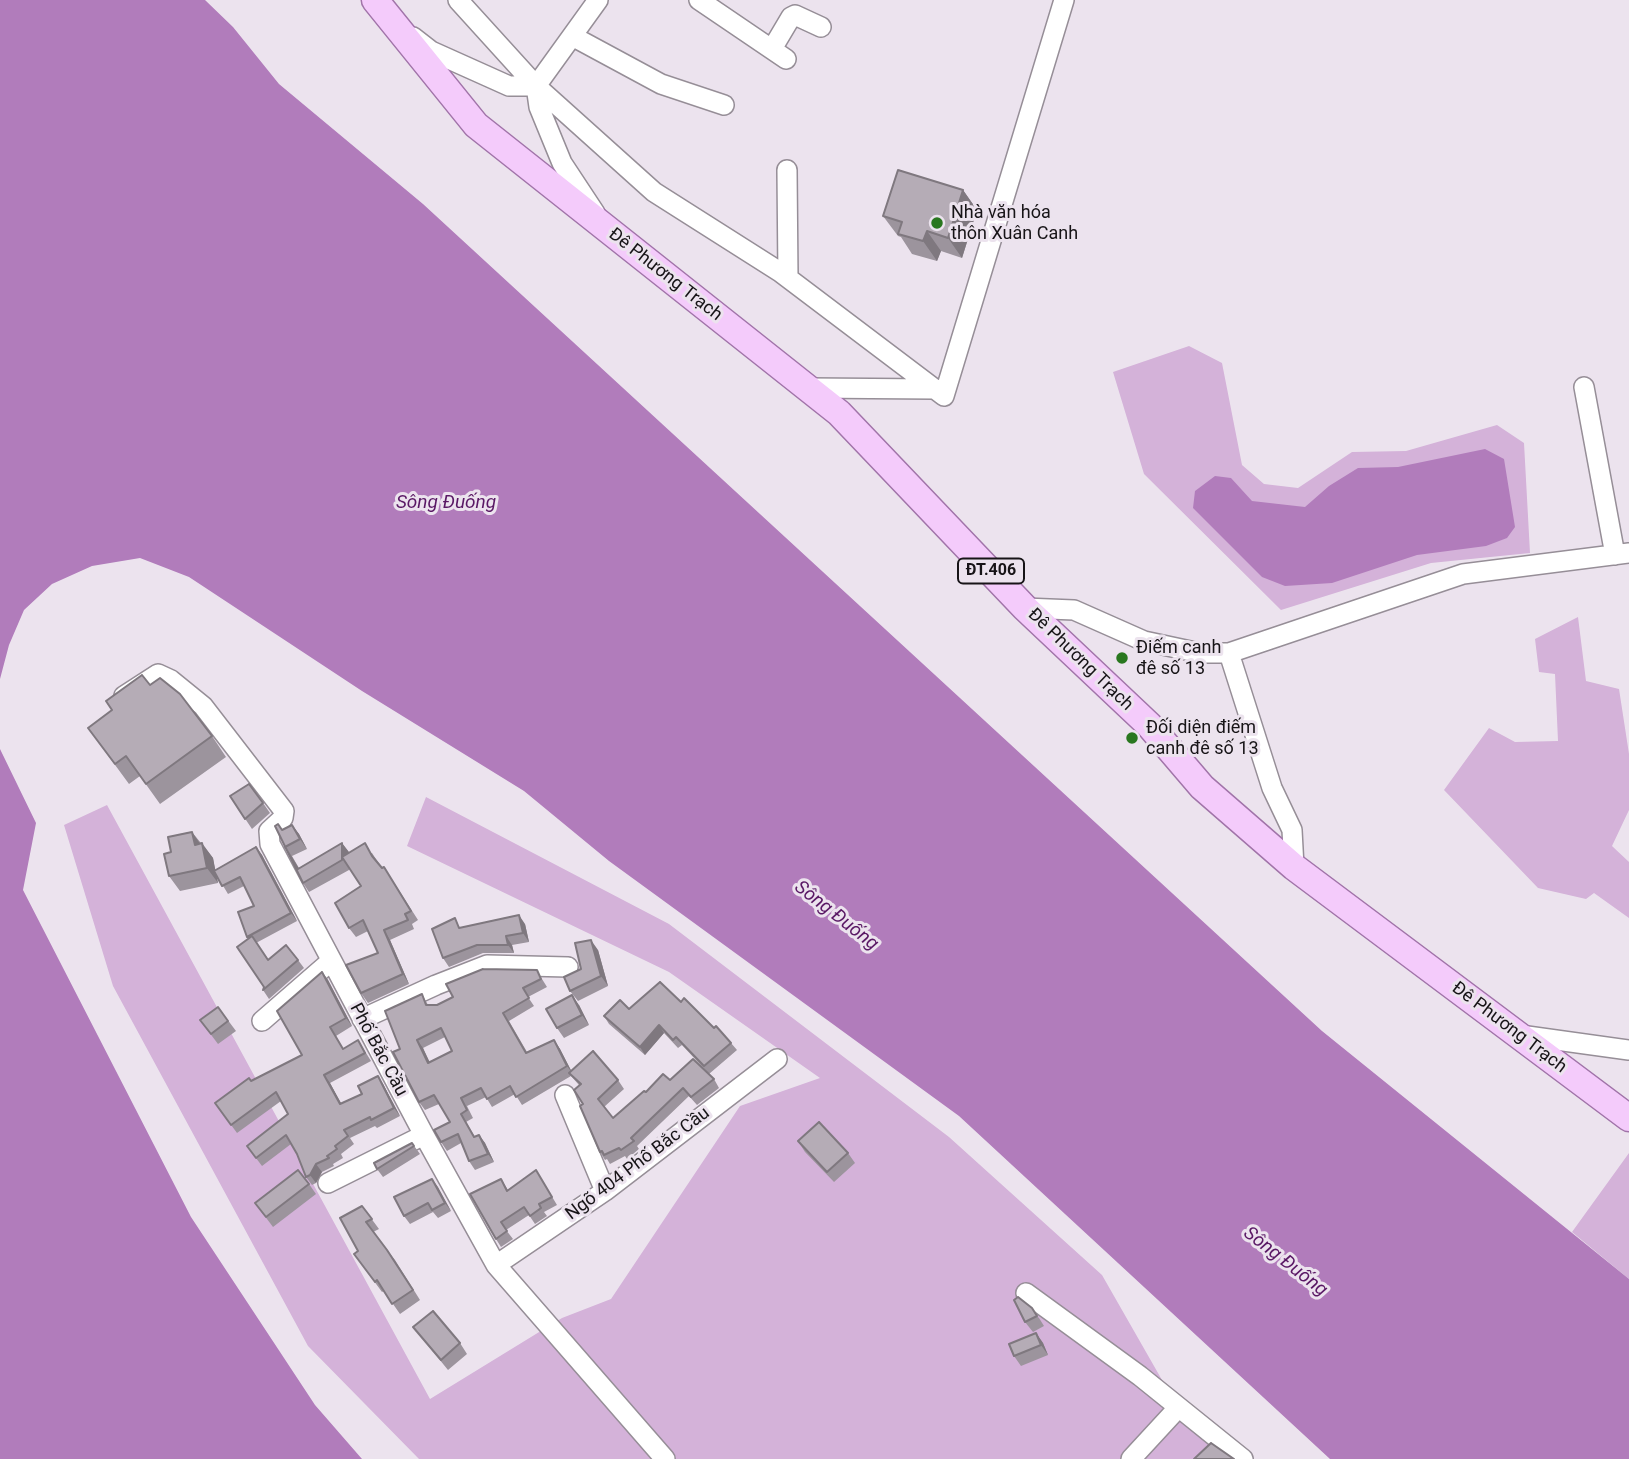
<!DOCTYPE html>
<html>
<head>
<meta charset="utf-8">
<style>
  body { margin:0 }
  canvas { display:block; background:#ece3ee }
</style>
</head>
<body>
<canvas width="1629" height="1459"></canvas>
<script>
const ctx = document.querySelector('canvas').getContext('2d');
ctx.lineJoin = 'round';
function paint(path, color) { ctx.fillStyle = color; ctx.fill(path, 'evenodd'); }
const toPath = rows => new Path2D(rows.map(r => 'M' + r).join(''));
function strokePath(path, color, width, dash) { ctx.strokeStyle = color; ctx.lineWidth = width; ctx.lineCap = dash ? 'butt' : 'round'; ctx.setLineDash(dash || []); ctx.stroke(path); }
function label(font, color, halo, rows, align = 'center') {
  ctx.font = font + ' Roboto,sans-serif'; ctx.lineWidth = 6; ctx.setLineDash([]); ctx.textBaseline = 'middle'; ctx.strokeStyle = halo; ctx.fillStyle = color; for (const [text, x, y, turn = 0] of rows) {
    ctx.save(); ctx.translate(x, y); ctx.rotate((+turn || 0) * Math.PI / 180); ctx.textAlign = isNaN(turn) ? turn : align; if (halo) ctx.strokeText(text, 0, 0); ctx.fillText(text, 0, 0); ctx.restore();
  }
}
paint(toPath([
  [1189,346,1222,363,1242,465,1264,484,1298,488,1352,452,1406,451,1497,425,1524,443,1530,553,1431,563,1281,610,1144,474,1113,372],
  [1578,617,1586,681,1619,689,1629,754,1629,810,1612,846,1629,862,1629,918,1594,893,1586,899,1538,888,1444,790,1489,728,1515,742,1558,741,1555,674,1539,672,1535,639],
  [426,797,669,924,949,1137,1102,1275,1178,1408,1251,1459,419,1459,308,1346,113,986,64,825,107,805,430,1399,562,1318,611,1299,740,1106,820,1078,669,972,407,846],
  [1629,1153,1629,1279,1572,1232]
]), '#d4b2d9');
paint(toPath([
  [0,0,205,0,233,27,279,84,423,204,1322,1031,1629,1279,1629,1459,1330,1459,959,1116,609,861,524,791,362,691,189,577,140,558,92,566,52,584,24,610,9,645,0,679],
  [1485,449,1504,459,1515,527,1507,538,1486,546,1417,555,1332,583,1285,586,1262,577,1193,508,1195,491,1215,476,1231,478,1252,501,1305,507,1329,486,1358,468,1398,467],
  [0,749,36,823,23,890,191,1217,315,1405,362,1459,0,1459]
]), '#b17cbb');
const minor = toPath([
  [458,0,536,86,654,192,780,272,944,396,1064,0],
  [699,0,786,59],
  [572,36,661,84,724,105],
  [413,37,431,51,509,86,536,86,598,0],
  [772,49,791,17,795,15,821,27],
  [536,86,539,107,562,163,595,213],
  [787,170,788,278],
  [1584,387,1615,555],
  [808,388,935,389],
  [1025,608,1074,610,1144,641,1200,653,1229,653,1463,574,1629,553],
  [1229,653,1272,788,1292,830,1294,867],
  [124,696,158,674,171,680,203,706,284,811,283,818,269,831,270,844,424,1135,496,1265,665,1459],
  [362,1019,436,985,487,965,568,967],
  [262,1021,331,961],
  [1520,1035,1629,1050],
  [565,1095,605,1191],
  [328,1183,424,1135],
  [496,1265,605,1191,777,1059],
  [1026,1293,1140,1376,1243,1459],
  [1131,1459,1178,1408]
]);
const major = toPath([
  [375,0,476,125,839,413,1025,608,1149,725,1202,787,1294,867,1629,1118]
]);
strokePath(minor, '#968e97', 22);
strokePath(major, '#a174a9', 29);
strokePath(minor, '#fff', 19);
strokePath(major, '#f4cbfb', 26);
paint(toPath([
  [963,190,977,210,962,258,941,251,937,261,912,254,901,237,898,236,883,216],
  [150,685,212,736,226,757,160,804,140,776,129,784,88,728],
  [230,796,263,803,270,813,252,829],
  [292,825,299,834,307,849,292,856,299,868,342,843,349,853,372,853,382,868,384,867,418,920,412,924,414,929,390,940,409,984,368,1003,361,993,378,953,368,931,356,937,349,928,361,886,349,867,349,870,309,892,303,883,275,826,282,830],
  [192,832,213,858,215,870,256,847,262,855,297,921,256,943,268,959,298,960,304,968,269,999,263,990,264,987,247,937,254,906,244,886,228,894,216,874,218,883,180,891,169,876,171,852],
  [525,924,529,942,512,945,514,953,483,953,449,967,443,958,461,928],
  [598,950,608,986,578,1001,570,991,581,969],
  [322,972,328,980,352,1026,336,1036,343,1049,358,1040,371,1061,330,1083,341,1104,362,1094,378,1076,383,1084,400,1116,377,1128,375,1126,350,1138,354,1144,341,1154,343,1158,333,1164,334,1166,322,1172,316,1183,312,1185,306,1177,297,1154,291,1144,262,1166,247,1146,288,1114,281,1101,237,1133,215,1103,251,1081,302,1055],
  [542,979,547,987,528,997,534,1006,509,1021,527,1052,554,1040,560,1049,571,1071,618,1080,624,1089,604,1107,613,1118,646,1092,670,1080,714,1079,719,1088,697,1105,689,1096,637,1146,639,1149,627,1159,625,1156,610,1164,607,1159,605,1160,600,1152,583,1104,579,1085,571,1076,522,1105,515,1094,492,1107,486,1097,467,1106,473,1118,466,1122,475,1137,479,1135,485,1143,494,1162,475,1170,469,1161,461,1143,447,1151,441,1142,450,1122,439,1104,425,1110,419,1102,400,1049,422,994,428,1005,437,1005],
  [445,1037,452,1051,429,1062,423,1048],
  [681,1002,714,1028,731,1043,737,1050,709,1074,682,1045,678,1048,664,1033,645,1055,609,1024,604,1016],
  [579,1005,589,1025,564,1038,557,1028],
  [218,1007,236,1031,218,1044,200,1020],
  [798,1141,848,1153,855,1163,834,1182,805,1152],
  [412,1143,420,1154,383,1177,377,1169],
  [536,1170,557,1205,544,1212,547,1216,535,1224,529,1215,506,1230,513,1239,501,1247,496,1239,501,1179,508,1190],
  [432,1179,451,1211,438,1218,433,1212,410,1224,404,1216],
  [309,1184,316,1194,273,1227,255,1203],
  [362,1206,379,1229,373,1232,395,1260,420,1300,400,1314,384,1291,382,1292,354,1254,358,1251],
  [1018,1297,1039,1318,1044,1326,1033,1332,1025,1322],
  [413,1327,460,1343,467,1354,448,1370],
  [1036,1333,1043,1343,1048,1355,1021,1366,1014,1356]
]), '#9c949d');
paint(toPath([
  [963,190,977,210,962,258,948,238],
  [927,231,941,251,937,261,923,241],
  [292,825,299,834,307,849,300,839],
  [192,832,203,848,195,845],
  [202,843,213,858,218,883,207,868],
  [342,843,349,852,349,866,342,857],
  [256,847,262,855,297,921,291,913],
  [519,915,525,924,529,942,523,933],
  [384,930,390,940,409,984,403,974],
  [506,936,512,945,514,953,508,945],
  [591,940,598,950,608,986,601,976],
  [322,972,328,980,352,1026,346,1018],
  [572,995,579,1005,589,1025,582,1015],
  [659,1025,664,1033,645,1055,640,1047],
  [417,1040,423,1048,434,1071,428,1063],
  [554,1040,560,1049,573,1074,567,1066],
  [324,1075,330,1083,346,1112,340,1104],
  [378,1076,383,1084,400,1116,394,1108],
  [479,1135,485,1143,494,1162,488,1154],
  [316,1164,322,1172,316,1183,310,1175],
  [432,1179,438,1187,451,1211,445,1203],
  [1036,1333,1043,1343,1048,1355,1041,1345]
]), '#7f787f');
const building = toPath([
  [898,170,963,190,948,238,927,231,923,241,898,234,902,222,883,216,898,170],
  [142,675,150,685,160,678,180,694,212,736,146,784,126,756,115,764,88,728,112,710,106,701,142,675],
  [249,784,263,803,245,819,230,796,249,784],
  [278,824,282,830,292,825,300,839,285,847,298,869,342,843,342,857,365,843,372,856,382,868,384,867,411,911,405,914,408,920,384,930,403,974,361,993,346,965,378,953,363,920,349,928,335,903,361,886,342,857,342,860,303,883,275,826,278,824],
  [192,832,195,845,202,843,207,868,169,876,164,854,171,852,168,837,192,832],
  [256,847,291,913,247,937,238,912,254,906,240,877,222,886,214,871,256,847],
  [519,915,523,933,506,936,508,945,477,945,443,958,432,929,455,918,459,928,519,915],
  [252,936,268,960,286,945,298,960,263,990,264,987,237,947,252,936],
  [591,940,601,976,570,991,564,977,581,969,575,943,591,940],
  [483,969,537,970,541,979,523,988,529,998,503,1013,526,1053,554,1040,567,1066,516,1097,510,1086,487,1099,481,1088,461,1098,467,1110,461,1114,474,1137,479,1135,488,1154,469,1161,458,1134,441,1142,434,1130,450,1122,434,1095,419,1102,393,1052,400,1049,385,1011,422,994,426,1005,437,1005,453,997,446,984,483,969],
  [441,1028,452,1051,428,1063,417,1040,441,1028],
  [322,972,346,1018,330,1027,343,1049,358,1040,365,1053,324,1075,340,1104,362,1094,358,1086,378,1076,394,1108,371,1120,370,1117,344,1130,348,1136,335,1146,337,1149,327,1156,329,1158,316,1164,310,1175,306,1177,297,1154,286,1135,256,1158,247,1146,288,1114,276,1092,231,1125,215,1103,249,1078,251,1081,302,1055,277,1011,322,972],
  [660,982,681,1002,684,998,714,1028,716,1026,731,1043,704,1066,676,1037,673,1040,659,1025,640,1047,604,1016,620,1000,629,1009,660,982],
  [572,995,582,1015,557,1028,546,1009,572,995],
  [218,1007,228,1021,211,1034,200,1020,218,1007],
  [593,1051,618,1080,598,1099,613,1118,644,1091,646,1092,663,1074,670,1080,693,1059,714,1079,691,1097,683,1088,631,1138,634,1141,621,1150,619,1148,604,1155,602,1151,600,1152,580,1106,583,1104,574,1090,581,1084,569,1073,593,1051],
  [819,1122,848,1153,827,1172,798,1141,819,1122],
  [412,1143,414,1146,377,1169,374,1163,412,1143],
  [298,1170,309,1184,266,1217,255,1203,298,1170],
  [536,1170,552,1197,539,1204,541,1208,530,1216,524,1207,501,1222,507,1231,496,1239,470,1194,501,1179,507,1191,536,1170],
  [432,1179,445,1203,432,1210,428,1203,404,1216,394,1197,432,1179],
  [362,1206,372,1219,366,1222,387,1250,413,1290,392,1304,377,1280,375,1282,354,1254,358,1251,340,1218,362,1206],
  [1018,1297,1032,1308,1037,1316,1025,1322,1014,1300,1018,1297],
  [433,1311,460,1343,441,1360,413,1327,433,1311],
  [1036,1333,1041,1345,1014,1356,1009,1344,1036,1333],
  [1211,1443,1234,1459,1194,1459,1211,1443]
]);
paint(building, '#b5acb6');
strokePath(building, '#7f787f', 2);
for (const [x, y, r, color] of [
  [937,223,7,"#29771f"],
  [1122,658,7,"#29771f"],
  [1132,738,7,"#29771f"]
]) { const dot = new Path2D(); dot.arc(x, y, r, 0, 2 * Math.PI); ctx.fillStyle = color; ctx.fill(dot); strokePath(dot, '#ece3ee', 2.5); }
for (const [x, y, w] of [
  [991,571,66]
]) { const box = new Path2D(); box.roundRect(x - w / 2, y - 12.5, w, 25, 5); ctx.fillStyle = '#ece3ee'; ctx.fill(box); strokePath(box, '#171417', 2); }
label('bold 16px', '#171417', null, [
  ["ĐT.406",991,571]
]);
label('18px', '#171417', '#ece3ee', [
  ["Nhà văn hóa",951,213],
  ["thôn Xuân Canh",951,234],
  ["Điếm canh",1136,648],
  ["đê số 13",1136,669],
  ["Đối diện điếm",1146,728],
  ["canh đê số 13",1146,749]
], 'left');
label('18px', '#171417', '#ece3ee', [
  ["Đê Phương Trạch",665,275,38],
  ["Đê Phương Trạch",1080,660,44],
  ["Đê Phương Trạch",1509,1028,37],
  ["Phố Bắc Cầu",378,1050,62],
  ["Ngõ 404 Phố Bắc Cầu",638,1164,-37]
]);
label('italic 19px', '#5a1865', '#ece3ee', [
  ["Sông Đuống",446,503],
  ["Sông Đuống",836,916,38],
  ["Sông Đuống",1285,1262,38]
]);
</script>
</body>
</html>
